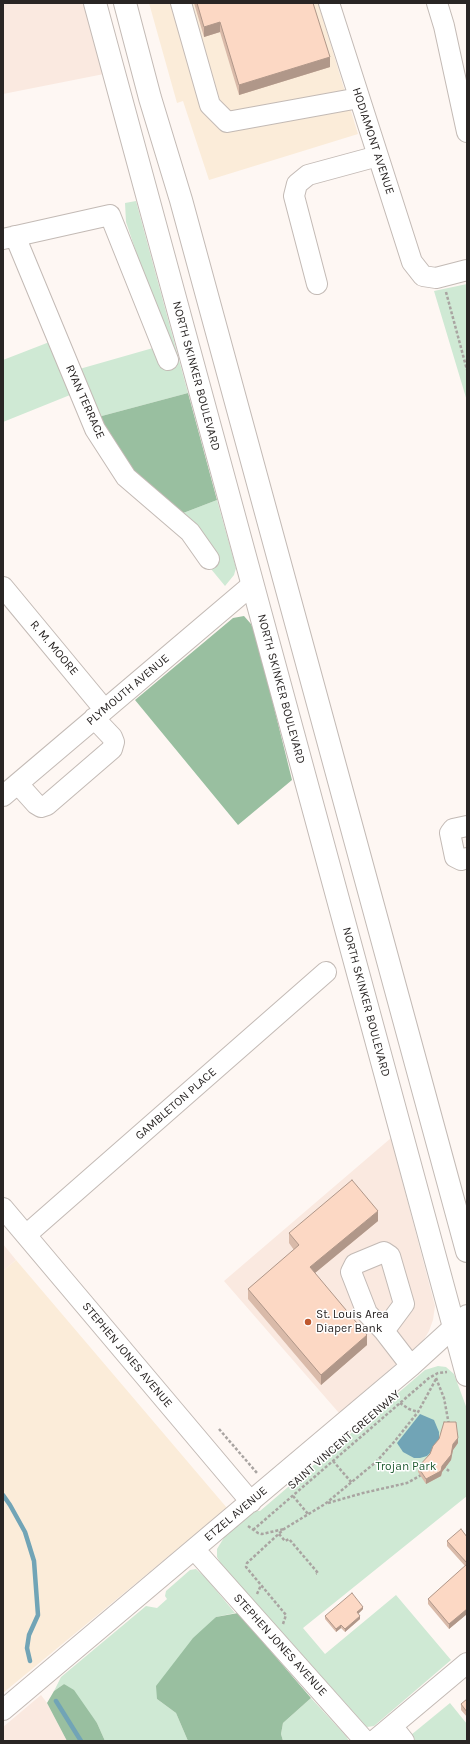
<!DOCTYPE html>
<html>
<head>
<meta charset="utf-8">
<style>
  body { margin:0 }
  #map { position:relative; width:470px; height:1744px; overflow:hidden; background:#fef7f3; font-family:Karla,sans-serif }
  canvas { display:block }
  .frame { position:absolute; inset:0; border:4px solid #292524; pointer-events:none }
</style>
</head>
<body>
<div id="map">
<canvas width="470" height="1744"></canvas>
<div class="frame"></div>
</div>
<script>
const ctx = document.querySelector('canvas').getContext('2d');
ctx.lineJoin = 'round';
function paint(path, color) { ctx.fillStyle = color; ctx.fill(path, 'evenodd'); }
const toPath = rows => new Path2D(rows.map(r => 'M' + r).join(''));
function strokePath(path, color, width, dash) { ctx.strokeStyle = color; ctx.lineWidth = width; ctx.lineCap = dash ? 'butt' : 'round'; ctx.setLineDash(dash || []); ctx.stroke(path); }
function label(font, color, halo, rows, align = 'center') {
  ctx.font = font + ' Karla,sans-serif'; ctx.lineWidth = 3; ctx.setLineDash([]); ctx.textBaseline = 'middle'; ctx.strokeStyle = halo; ctx.fillStyle = color; for (const [text, x, y, turn = 0] of rows) {
    ctx.save(); ctx.translate(x, y); ctx.rotate((+turn || 0) * Math.PI / 180); ctx.textAlign = isNaN(turn) ? turn : align; if (halo) ctx.strokeText(text, 0, 0); ctx.fillText(text, 0, 0); ctx.restore();
  }
}
paint(toPath([
  [3,3,84,3,104,74,3,94],
  [391,1138,435,1306,433,1320,429,1331,423,1341,339,1413,224,1281],
  [3,1244,16,1260,3,1271],
  [41,1695,47,1703,67,1741,3,1741,3,1727]
]), '#fae9e0');
paint(toPath([
  [149,3,318,3,358,134,209,180,183,101,177,103],
  [16,1260,227,1508,3,1693,3,1271]
]), '#fbecd9');
paint(toPath([
  [136,201,188,393,98,417,76,370,167,344,126,222,125,203],
  [467,284,467,401,434,291],
  [52,341,75,393,3,422,3,360],
  [217,500,236,568,234,575,225,586,211,569,220,560,194,529,178,515],
  [438,1366,446,1367,454,1374,467,1409,467,1496,303,1628,325,1654,396,1595,451,1660,374,1726,367,1727,221,1564,217,1557,217,1549,225,1536,253,1511,260,1511,425,1370],
  [196,1569,206,1578,235,1613,216,1617,157,1699,176,1713,188,1741,105,1741,97,1723,64,1684,54,1691,61,1677,146,1606,157,1608,167,1599,165,1596,166,1591,190,1570],
  [311,1698,346,1736,349,1741,283,1741,281,1734,283,1723],
  [450,1703,467,1724,467,1741,416,1741,411,1735]
]), '#cfe9d4');
paint(toPath([
  [188,393,217,500,178,515,147,486,126,462,98,417],
  [244,616,251,624,256,635,292,780,238,825,135,700,233,618],
  [238,1613,311,1698,283,1723,281,1734,283,1741,188,1741,176,1713,157,1699,156,1686,193,1638,216,1617],
  [64,1684,74,1690,97,1723,105,1741,67,1741,47,1703,54,1691]
]), '#99bfa0');
paint(toPath([
  [420,1414,434,1420,439,1432,439,1439,432,1451,427,1456,420,1458,414,1458,403,1452,397,1443]
]), '#71a4b6');
strokePath(toPath([
  [3,1495,10,1505,25,1532,34,1561,38,1615,29,1635,27,1648,30,1661],
  [56,1701,81,1741]
]), '#71a4b6', 4.5);
const minor = toPath([
  [181,3,210,105,227,122,359,98],
  [329,3,412,262,423,276,436,278,467,270],
  [437,3,444,26,467,132],
  [15,236,95,429,126,477,190,532,209,559],
  [3,239,110,215,168,360],
  [317,284,294,196,297,184,308,175,378,156],
  [3,587,104,709],
  [18,784,36,804,41,807,47,805,112,749,114,742,112,737,94,718],
  [3,796,253,584],
  [467,826,453,829,450,833,455,857,461,860,467,858],
  [3,1208,251,1502],
  [26,1235,326,972],
  [384,1331,404,1304,390,1256,384,1252,355,1264,351,1272,367,1313,384,1331,411,1366],
  [194,1549,365,1741],
  [3,1710,411,1366,467,1315],
  [392,1726,404,1741],
  [374,1741,467,1663]
]);
const major = toPath([
  [95,3,467,1375],
  [125,3,150,98,181,200,467,1251]
]);
strokePath(minor, '#c3bab5', 22);
strokePath(major, '#c3bab5', 24);
strokePath(toPath([
  [446,292,467,370],
  [436,1378,444,1398,449,1425],
  [400,1403,409,1409,418,1412],
  [219,1429,257,1473],
  [333,1461,352,1483],
  [443,1466,449,1471],
  [293,1496,308,1514],
  [328,1503,363,1493,407,1483,423,1474],
  [248,1526,258,1533,262,1534,284,1529],
  [253,1530,429,1378,438,1373,447,1372],
  [279,1534,285,1541,289,1539,318,1573,316,1574],
  [257,1594,261,1585],
  [283,1624,286,1615,246,1567,247,1563,284,1529,325,1504,376,1462,394,1442,418,1412,436,1379]
]), '#a9a4a1', 2.5, [3, 2]);
strokePath(minor, '#fff', 20);
strokePath(major, '#fff', 22);
paint(toPath([
  [194,3,313,3,330,67,239,95,220,32,204,37],
  [378,1221,315,1273,367,1345,321,1385,248,1299,248,1289,294,1250,289,1243,289,1233],
  [458,1443,453,1450,451,1460,442,1472,441,1476,426,1484,418,1472,418,1467],
  [467,1537,467,1614,449,1629,428,1604,428,1599,465,1566,447,1546,447,1541],
  [363,1609,358,1614,360,1619,345,1632,341,1628,336,1632,325,1619,325,1616],
  [467,1699,467,1717,461,1710,461,1704]
]), '#d9baa9');
paint(toPath([
  [220,22,220,32,204,37,204,27],
  [330,57,330,67,239,95,239,85],
  [378,1211,378,1221,310,1277,310,1267],
  [367,1335,367,1345,321,1385,321,1375],
  [458,1438,458,1443,453,1450,451,1460,442,1472,441,1476,426,1484,426,1479,442,1466,453,1444],
  [363,1607,363,1609,357,1615,357,1612],
  [467,1609,467,1614,449,1629,449,1624],
  [360,1616,360,1619,345,1632,345,1629],
  [341,1625,341,1628,336,1632,336,1629]
]), '#b09789');
const building = toPath([
  [197,3,313,3,330,57,239,85,220,22,204,27,197,3],
  [352,1180,378,1211,310,1267,367,1335,321,1375,248,1289,299,1245,289,1233,352,1180],
  [444,1422,456,1422,458,1438,453,1444,451,1455,442,1466,441,1471,426,1479,418,1467,430,1454,433,1446,439,1439,444,1422],
  [461,1529,467,1537,467,1563,447,1541,461,1529],
  [467,1564,467,1609,449,1624,428,1599,467,1564],
  [352,1593,363,1607,357,1612,360,1616,345,1629,341,1625,336,1629,325,1616,352,1593],
  [467,1699,467,1712,461,1704,467,1699]
]);
paint(building, '#fcd8c4');
strokePath(building, '#b09789', 1);
for (const [x, y, r, color] of [
  [308,1322,4,"#be572d"]
]) { const dot = new Path2D(); dot.arc(x, y, r, 0, 2 * Math.PI); ctx.fillStyle = color; ctx.fill(dot); strokePath(dot, '#fff', 1.5); }
label('12px', '#292524', '#fff', [
  ["HODIAMONT AVENUE",373,141,72],
  ["NORTH SKINKER BOULEVARD",196,376,75],
  ["RYAN TERRACE",85,402,66],
  ["R. M. MOORE",54,648,50],
  ["NORTH SKINKER BOULEVARD",281,689,75],
  ["PLYMOUTH AVENUE",128,690,-40],
  ["NORTH SKINKER BOULEVARD",366,1002,75],
  ["GAMBLETON PLACE",176,1104,-41],
  ["STEPHEN JONES AVENUE",127,1355,50],
  ["SAINT VINCENT GREENWAY",344,1440,-41],
  ["ETZEL AVENUE",236,1514,-40],
  ["STEPHEN JONES AVENUE",280,1645,48]
]);
label('12px', '#292524', '#fff', [
  ["St. Louis Area",316,1315],
  ["Diaper Bank",316,1329]
], 'left');
label('12px', '#225c33', '#fff', [
  ["Trojan Park",406,1467]
]);
</script>
</body>
</html>
